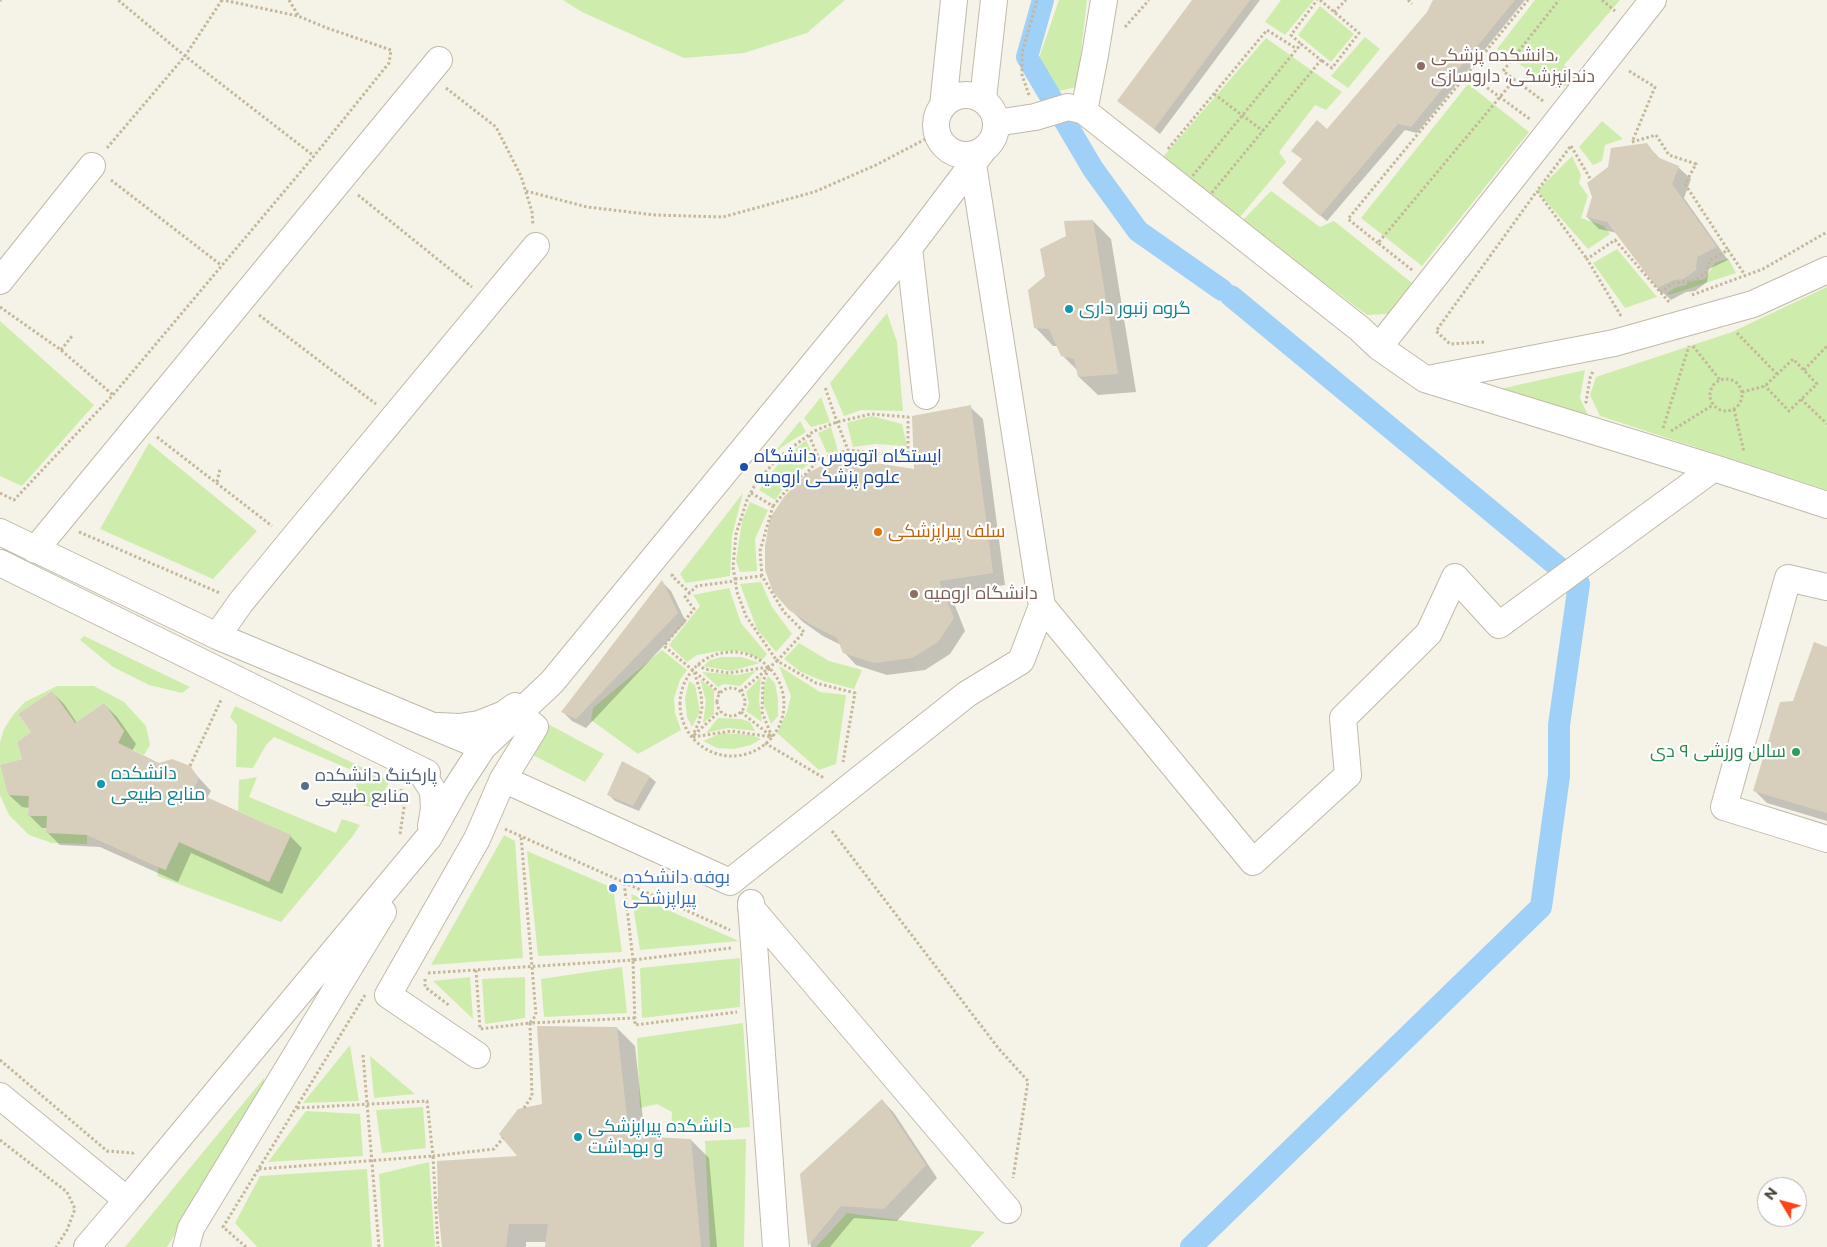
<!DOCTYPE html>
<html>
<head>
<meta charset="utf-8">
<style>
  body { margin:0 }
  #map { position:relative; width:1827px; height:1247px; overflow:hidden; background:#f5f2e8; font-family:Montserrat,sans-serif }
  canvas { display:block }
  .north { position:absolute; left:1757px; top:1177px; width:50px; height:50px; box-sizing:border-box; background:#fff; border:1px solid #b6b3af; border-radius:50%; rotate:307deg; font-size:14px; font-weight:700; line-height:20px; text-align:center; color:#494236 }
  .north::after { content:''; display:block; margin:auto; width:18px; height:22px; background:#ff4115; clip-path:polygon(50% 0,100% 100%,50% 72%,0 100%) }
</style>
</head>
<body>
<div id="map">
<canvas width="1827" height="1247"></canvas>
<div class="north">N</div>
</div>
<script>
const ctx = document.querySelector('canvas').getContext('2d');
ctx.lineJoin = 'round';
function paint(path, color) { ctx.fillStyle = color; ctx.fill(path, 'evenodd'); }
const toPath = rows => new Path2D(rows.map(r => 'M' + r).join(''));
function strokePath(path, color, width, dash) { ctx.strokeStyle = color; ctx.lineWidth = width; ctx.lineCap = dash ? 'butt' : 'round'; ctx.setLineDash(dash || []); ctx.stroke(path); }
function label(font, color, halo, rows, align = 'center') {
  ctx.font = font + ' Montserrat,Cairo,sans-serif'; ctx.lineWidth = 4.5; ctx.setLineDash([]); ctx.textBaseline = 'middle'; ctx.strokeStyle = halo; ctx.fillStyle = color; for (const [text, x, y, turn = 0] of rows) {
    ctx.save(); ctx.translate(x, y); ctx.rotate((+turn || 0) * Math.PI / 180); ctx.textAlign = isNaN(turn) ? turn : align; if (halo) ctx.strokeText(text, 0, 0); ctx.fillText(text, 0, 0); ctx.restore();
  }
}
paint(toPath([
  [563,0,845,0,807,33,744,53,684,58,582,12],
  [1059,0,1087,0,1077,87,1054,92,1040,82,1038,61],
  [1281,0,1314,0,1285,35,1265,22],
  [1535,0,1620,0,1564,65,1577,76,1570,85,1555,88,1497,49],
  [1320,6,1354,34,1331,62,1298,35],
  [1365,37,1380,49,1348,88,1331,76],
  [1266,38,1342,92,1326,110,1315,105,1279,152,1286,162,1240,217,1163,157],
  [1468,84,1529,132,1422,266,1361,218],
  [1602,121,1623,139,1605,145,1602,161,1593,165,1579,147],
  [1572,156,1581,175,1579,183,1588,196,1581,218,1604,226,1610,234,1588,249,1537,191],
  [1271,191,1320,227,1334,221,1412,283,1388,314,1367,315,1242,221],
  [1617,249,1657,297,1625,308,1593,263],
  [1728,258,1736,273,1669,295,1667,293,1677,287,1687,285,1687,282,1705,279,1715,263],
  [1827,287,1827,490,1600,416,1590,395,1596,377,1732,332],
  [887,313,897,342,903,411,861,410,844,416,830,383],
  [0,321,94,405,22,486,0,476],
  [1585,370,1580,398,1590,420,1500,389],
  [821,397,830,422,811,427,804,418],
  [872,416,902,424,907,446,875,444,853,447,847,423],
  [800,421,806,432,786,444,773,454],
  [831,427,838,451,827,453,818,433],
  [806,440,815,459,792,477,775,500,759,490,779,463],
  [149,443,257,531,213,579,100,529],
  [743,493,732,536,730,576,686,583,680,574],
  [750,502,768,510,755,539,757,571,740,572,736,561,742,521],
  [761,582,772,607,792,634,776,652,757,629,740,584],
  [729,588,741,623,767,654,762,660,742,651,719,651,697,655,687,662,669,645,700,606,693,595],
  [84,636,190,687,182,693,149,685,113,667,80,640],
  [799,643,829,661,862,670,854,689,823,681,801,672,784,659],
  [662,650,687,670,680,680,674,698,675,713,681,730,638,754,591,720,593,708],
  [721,657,741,657,760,663,731,671,703,666,710,660],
  [779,666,820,692,846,695,836,764,819,770,777,733,787,712,791,696],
  [756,671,740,686,724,684,718,687,702,672,737,675],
  [768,676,775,683,778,699,778,716,771,724,763,703,764,685],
  [761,677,759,700,762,722,746,711,749,703,746,692],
  [700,679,714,690,714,714,703,723,706,701],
  [689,681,695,685,700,712,692,727,687,717,685,699],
  [57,686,94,686,124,702,146,726,150,745,144,755,118,743,124,731,104,703,75,723,52,691,18,714,31,732,17,742,22,759,0,765,8,795,29,796,28,816,47,816,87,835,87,844,52,843,29,835,9,815,0,795,0,742,4,729,13,715,25,702],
  [235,706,380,776,389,783,374,808,359,804,362,799,353,794,361,774,274,737,266,745,253,768,236,767,237,725,230,717],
  [718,718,741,719,750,722,755,731,728,728,706,733],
  [548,724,604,754,585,782,527,752],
  [721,733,752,735,761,739,751,745,734,749,717,748,703,741],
  [257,777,249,797,336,833,342,819,360,825,352,837,281,922,157,876,159,867,166,870,179,842,269,882,290,835,238,811,239,780],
  [504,835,515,841,523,958,431,965],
  [527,851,613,888,622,952,538,956],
  [631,894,739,941,640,950],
  [740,958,740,1007,642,1018,640,968],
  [622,967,627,1013,544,1017,541,979],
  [470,977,473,1019,433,981],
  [525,977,525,1018,485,1024,482,979],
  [743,1023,750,1127,671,1133,672,1112,657,1104,640,1108,637,1038],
  [350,1045,359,1101,303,1103],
  [370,1056,415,1094,374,1098],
  [264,1078,265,1088,167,1247,125,1247],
  [423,1107,426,1148,382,1153,376,1110],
  [306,1111,360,1114,363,1156,268,1162],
  [746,1139,744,1247,710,1247,705,1141],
  [429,1162,435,1247,384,1247,379,1174],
  [367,1169,372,1247,257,1247,235,1223,260,1176],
  [847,1213,985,1232,970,1247,816,1247]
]), '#ceedad');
paint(toPath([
  [1194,0,1260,0,1160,134,1119,101],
  [1434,0,1525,0,1417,133,1405,130,1327,221,1289,189,1327,130,1428,13],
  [1647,145,1661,160,1678,167,1691,179,1684,198,1728,260,1709,269,1707,282,1695,291,1686,292,1671,300,1658,288,1617,233,1599,229,1587,217],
  [1093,221,1111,239,1136,392,1098,395,1079,377,1078,371,1062,355,1058,346,1053,346,1035,327,1047,276,1067,236],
  [970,407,983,419,1005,585,950,593,965,631,950,654,925,670,887,675,856,665,844,652,841,645,823,636,803,622,790,609,916,471],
  [662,582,671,591,686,622,586,728,572,721,563,712],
  [1827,648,1827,821,1767,803,1754,790,1794,702],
  [52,692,64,704,77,723,104,704,117,717,136,744,132,751,159,764,189,767,211,791,207,798,290,836,302,848,282,894,191,853,178,882,100,847,60,845,48,833,48,828,42,828,29,815,30,808,22,807,9,795,33,732],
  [650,777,656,782,639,811,615,801,609,795],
  [617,1028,635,1046,645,1138,691,1140,709,1158,717,1247,546,1247,547,1242,526,1242,526,1247,443,1247,520,1157,543,1105],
  [882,1100,894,1113,937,1178,897,1221,854,1218,830,1247,811,1247,802,1174]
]), '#0003');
strokePath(toPath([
  [1043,0,1027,57,1093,169,1138,231,1222,290],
  [1191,1247,1541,907,1559,776,1559,725,1579,584,1231,296]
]), '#9fd0f7', 22);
paint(toPath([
  [1192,0,1250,0,1154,129,1117,101],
  [1433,0,1515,0,1411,127,1398,124,1320,216,1282,183,1302,159,1291,151,1317,120,1327,129,1427,12],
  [1647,143,1657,157,1679,166,1672,184,1717,247,1697,257,1696,270,1683,279,1674,280,1657,288,1607,222,1586,217,1592,197,1587,183,1608,167,1611,148],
  [1093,220,1118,374,1078,377,1074,359,1061,356,1049,329,1034,328,1028,290,1045,276,1040,249,1066,236,1064,221],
  [971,405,993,573,939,581,954,618,938,642,912,658,874,663,843,653,837,638,810,624,789,610,773,592,765,570,765,546,770,518,784,497,806,474,838,457,914,469,912,416],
  [662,580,678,613,576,719,561,712],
  [1814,642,1827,647,1827,813,1753,791,1780,702,1793,701],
  [52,691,75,723,104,703,124,731,118,743,159,763,172,759,190,766,199,778,193,791,291,835,269,882,179,842,165,870,87,835,46,833,47,816,28,816,29,796,8,795,0,765,22,759,17,742,31,732,18,714],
  [622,761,650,776,633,806,607,795],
  [537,1026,617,1027,629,1136,691,1139,701,1247,545,1247,548,1224,509,1224,506,1247,442,1247,437,1199,438,1198,437,1161,517,1156,499,1134,518,1109,542,1104],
  [882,1099,926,1165,884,1209,841,1206,808,1246,800,1174]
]), '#d8cebc');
const minor = toPath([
  '936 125a30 30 0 1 1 60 0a30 30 0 1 1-60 0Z',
  [983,99,994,0],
  [943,106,954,0],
  [1084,111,1095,55,1104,0],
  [996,123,1035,117,1068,107,1084,111,1360,329,1379,347,1425,379,1714,468,1827,505],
  [909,248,926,396],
  [0,281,92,166],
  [1379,347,1653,0],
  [1428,379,1614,343,1753,304,1827,270],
  [0,532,217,636,483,747],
  [35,550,439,60],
  [0,563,427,773],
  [1827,587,1788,578,1724,807,1827,839],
  [1042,606,1253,862,1348,775,1343,718,1429,633,1455,577,1499,625,1714,468],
  [217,636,241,602,291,541,536,246],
  [439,726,459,727,479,724,504,714,515,706],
  [410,765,423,775,433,791,434,809,431,826],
  [503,779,730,882,967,694,1021,661,1042,606,973,164],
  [751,903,776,1247],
  [751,908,1008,1210],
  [477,1055,388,995,477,839,503,779,535,727,519,714],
  [0,1096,127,1200,87,1247],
  [127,1200,429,837,457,787,483,747,552,682,909,248,984,149],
  [186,1247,191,1228,383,912]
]);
strokePath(minor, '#c2baa9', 28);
strokePath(toPath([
  [222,0,185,56,314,156],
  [289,0,298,15],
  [1320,0,1359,33,1332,68,1321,60],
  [1408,0,1412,4],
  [1602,0,1615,11],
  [0,1,1,0],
  [1334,12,1346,0],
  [1125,27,1149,0],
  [1300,43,1291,35,1317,0],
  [1301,44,1321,60,1210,195,1190,179,1301,44],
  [1629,71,1655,87,1632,142],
  [1467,73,1531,120],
  [446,88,496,127,521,176,532,212,533,225],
  [1214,94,1263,131],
  [1029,95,1022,75,1022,53,1037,0],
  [1543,101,1503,71,1559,0],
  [1632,142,1656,135,1669,155,1696,164,1685,184,1728,250],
  [1571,146,1591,180],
  [1570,147,1537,191,1587,259],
  [107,148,185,56,118,0],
  [1168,149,1267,30,1297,49],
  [111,180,221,265],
  [526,191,587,207,655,215,723,217,814,192,876,165,937,133],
  [358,195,472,287],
  [1378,243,1348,219,1528,0],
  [1412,270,1378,243,1515,79],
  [1660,292,1674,283,1693,281,1705,274,1710,260,1728,250,1745,275],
  [1692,295,1763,269,1827,232],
  [0,307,61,350,113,395],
  [259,315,376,404],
  [1621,316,1587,259,1615,240,1669,302],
  [1737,333,1777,374],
  [1484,342,1450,344,1436,331,1537,191],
  [1693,346,1720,380],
  [61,350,72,336],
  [1804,370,1827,346],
  '1710 395a16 16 0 1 1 32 0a16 16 0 1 1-32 0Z',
  [1742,392,1765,386,1793,359,1817,384,1789,411,1765,386],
  [1801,399,1827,424],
  [1587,403,1586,402,1590,378,1593,371],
  [1734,409,1744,452],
  [1663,428,1689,346],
  [1671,431,1713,405],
  [809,435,819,459,848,450],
  [157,437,272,526],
  [217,482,220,469],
  [0,493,14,500,113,395,314,156,389,63,391,50,327,28,298,16,223,0],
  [751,493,773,506,760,551,762,576],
  [773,506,797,478,806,474,819,459],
  [79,532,220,593],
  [673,574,672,576,690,593],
  [735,579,762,576,784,612,804,632,777,661,746,616,737,592,735,579,733,567,736,534,747,500,756,483,778,458,814,431,837,422,871,414,908,417,908,457,848,450,837,422,825,387],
  '680 704a52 52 0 1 1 104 0a52 52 0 1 1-104 0Z',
  [698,664,704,669,729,673,768,667],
  [769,668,763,681,762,712,772,737],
  '717 702a14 14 0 1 1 28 0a14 14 0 1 1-28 0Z',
  [741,691,777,661,816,683,855,693,843,762],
  [720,693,664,646,694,609,685,597,697,586,735,581],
  [741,712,771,736],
  [694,735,720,711],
  [692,737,699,722,702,707,701,694,694,671],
  [693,737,731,731,772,737],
  [765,743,824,778],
  [190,766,222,698],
  [505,829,730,930],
  [832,831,999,1049,1028,1081,1013,1178],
  [400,834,405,801,401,789],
  [731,948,633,960,635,1025,737,1012],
  [476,970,480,1029,530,1023,536,1015,521,836],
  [428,973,633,960,624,882],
  [425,979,425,987,450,1006],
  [363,1055,379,1247],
  [0,1060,107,1151,133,1153,135,1151],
  [297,1108,427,1101,433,1156,494,1149,503,1138],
  [524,1108,532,1096,530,1023,635,1018],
  [0,1140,67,1192,75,1209,67,1230,56,1247],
  [259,1169,433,1156,438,1247],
  [246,1247,223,1227,365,995]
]), '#c5b799', 3, [2.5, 2.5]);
strokePath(minor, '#fff', 26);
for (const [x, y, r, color] of [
  [1421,66,5,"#8d6e63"],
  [1069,309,5,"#0f9aa8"],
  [744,467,5,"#1a4fb4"],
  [878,532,5,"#e8710a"],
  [914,594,5,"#8d6e63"],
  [1796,752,5,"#2e9e5b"],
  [101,784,5,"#0f9aa8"],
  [305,786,5,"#5c6f8a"],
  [613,888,5,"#3f7fe0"],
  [578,1137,5,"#0f9aa8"]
]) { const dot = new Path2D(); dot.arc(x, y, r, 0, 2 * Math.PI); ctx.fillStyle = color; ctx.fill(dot); strokePath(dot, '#fff', 2); }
label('18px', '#785e54', '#fff', [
  ["دانشکده پزشکی،",1431,56],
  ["دندانپزشکی، داروسازی",1431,77],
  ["دانشگاه ارومیه",924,594]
], 'left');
label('18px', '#0d838f', '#fff', [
  ["گروه زنبور داری",1079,309],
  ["دانشکده",111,774],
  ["منابع طبیعی",111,795],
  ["دانشکده پیراپزشکی",588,1127],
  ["و بهداشت",588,1148]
], 'left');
label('18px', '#164399', '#fff', [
  ["ایستگاه اتوبوس دانشگاه",754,457],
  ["علوم پزشکی ارومیه",754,478]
], 'left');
label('18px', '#c56008', '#fff', [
  ["سلف پیراپزشکی",888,532]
], 'left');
label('18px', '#27864d', '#fff', [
  ["سالن ورزشی ۹ دی",1786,752]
], 'right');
label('18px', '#4e5e75', '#fff', [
  ["پارکینگ دانشکده",315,776],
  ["منابع طبیعی",315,797]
], 'left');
label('18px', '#366cbe', '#fff', [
  ["بوفه دانشکده",623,878],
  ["پیراپزشکی",623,899]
], 'left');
</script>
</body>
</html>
